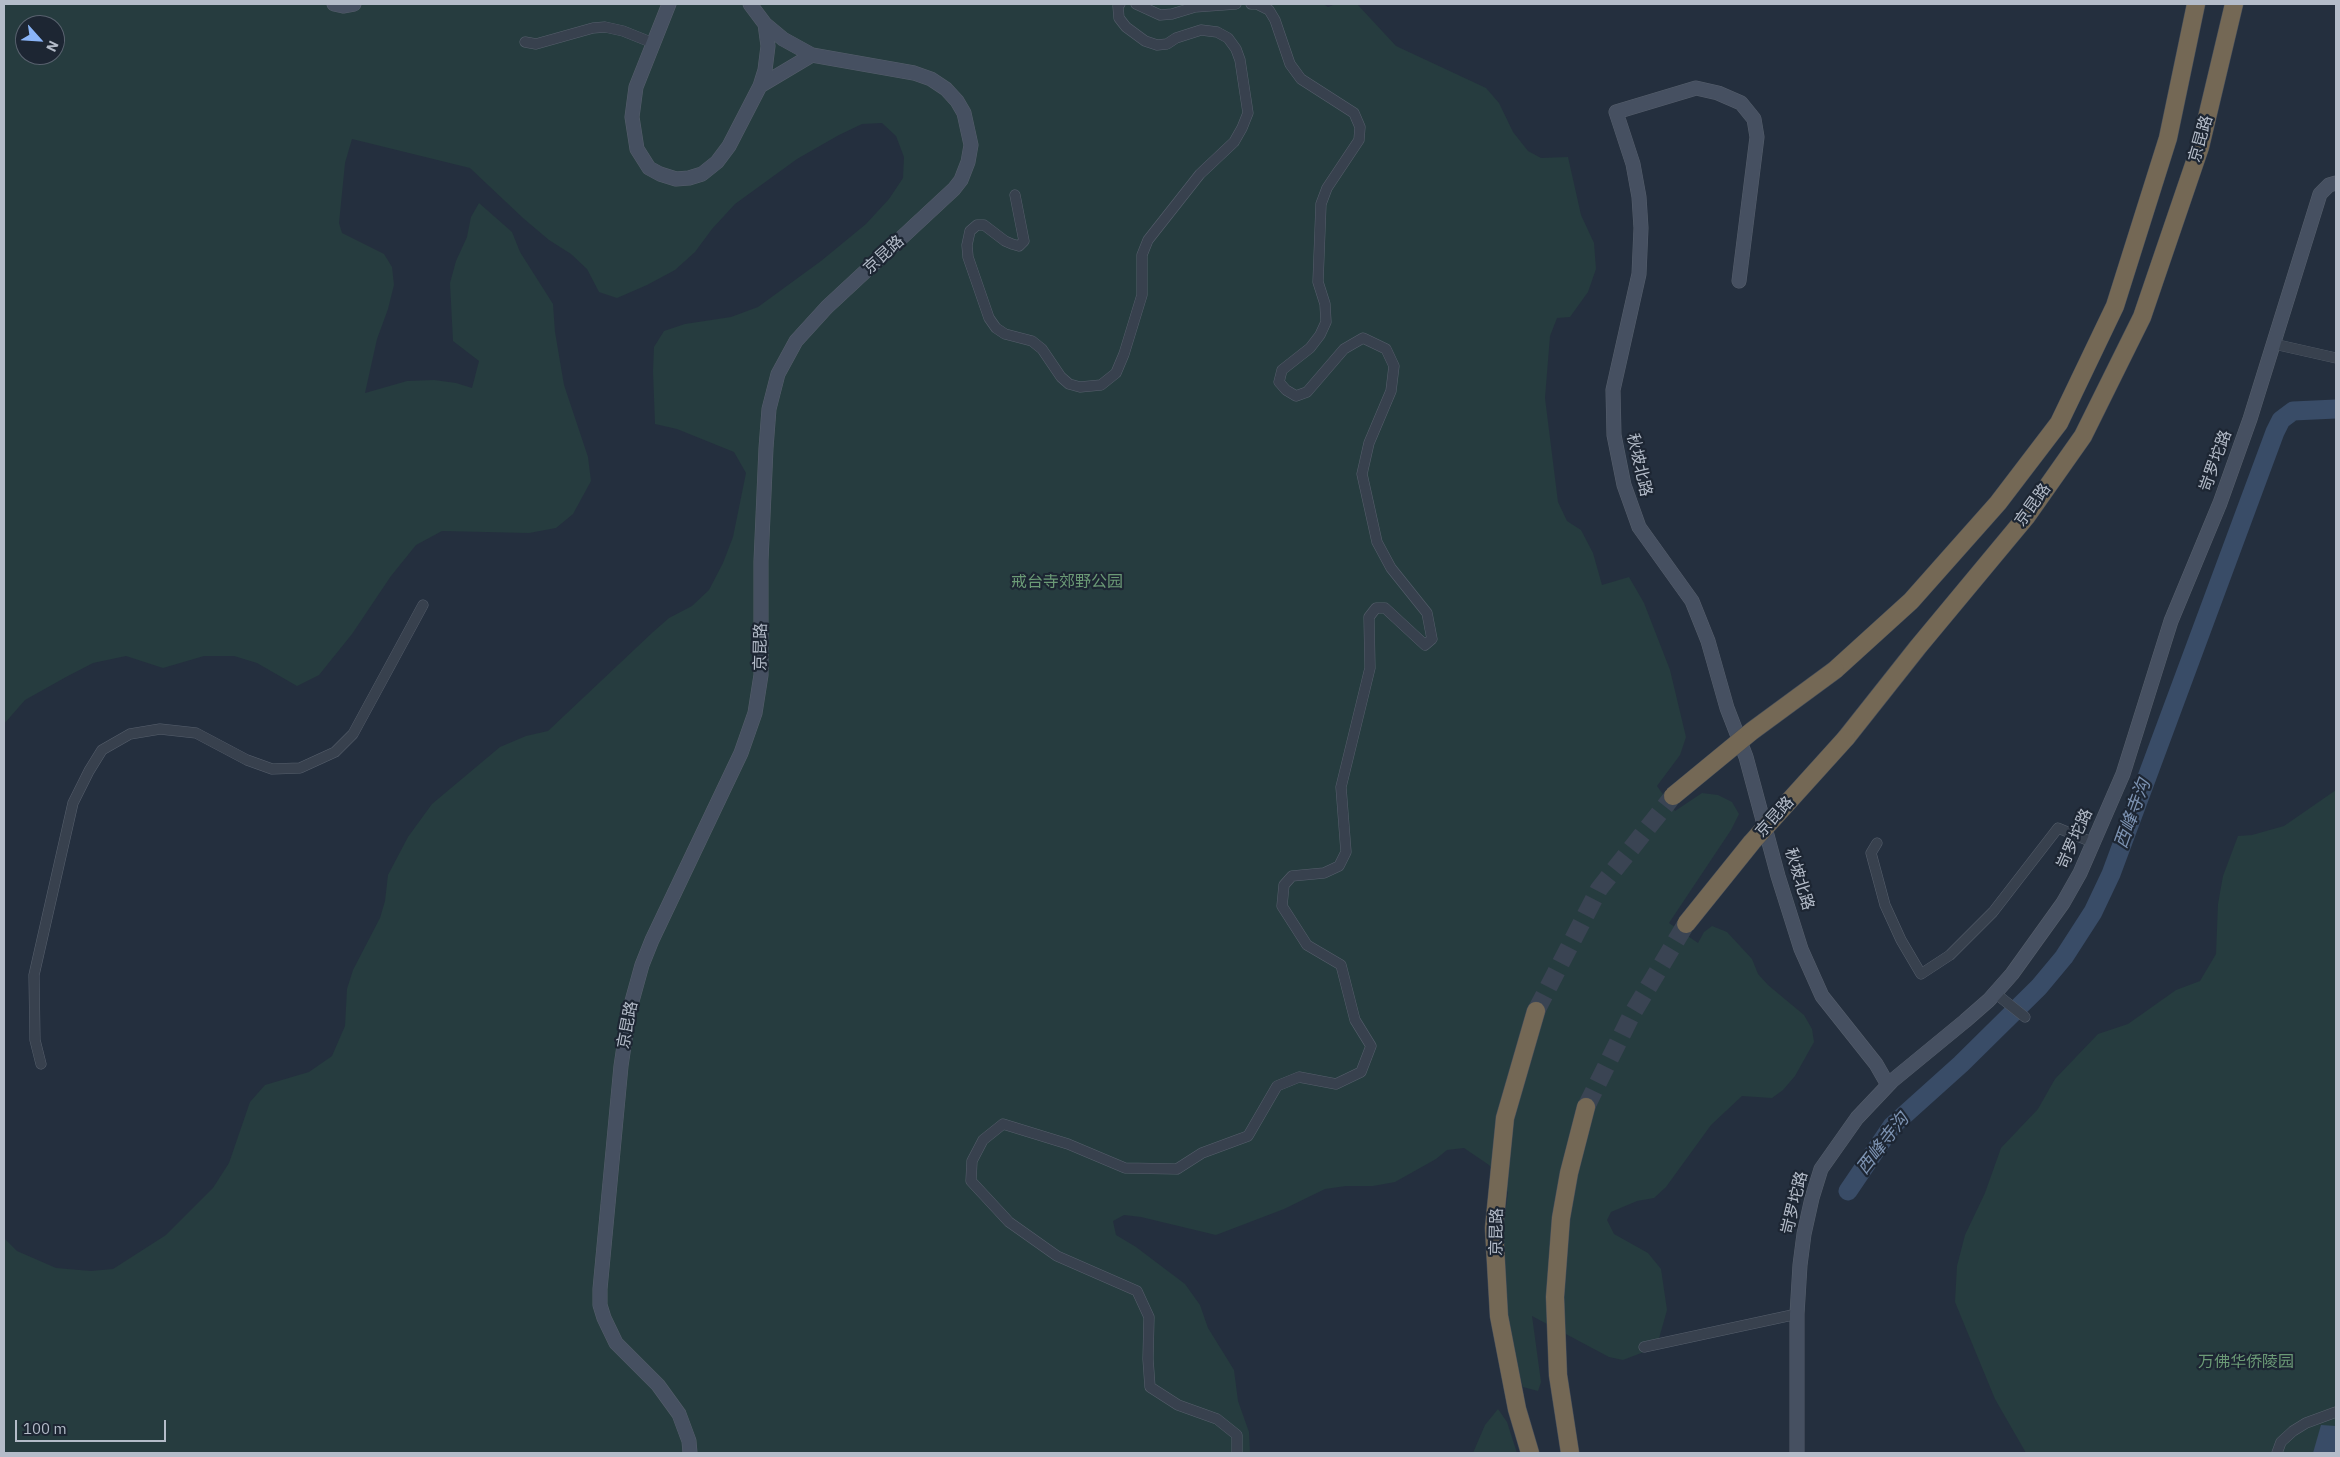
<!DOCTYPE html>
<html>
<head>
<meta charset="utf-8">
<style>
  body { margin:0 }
  #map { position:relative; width:2340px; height:1457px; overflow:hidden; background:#242f3e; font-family:"IBM Plex Sans",sans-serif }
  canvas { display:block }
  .frame { position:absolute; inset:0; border:5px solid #b4bcc9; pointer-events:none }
  .north { position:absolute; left:15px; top:15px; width:50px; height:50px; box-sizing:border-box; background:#1d2633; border:1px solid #59626f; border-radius:50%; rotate:116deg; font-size:14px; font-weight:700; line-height:20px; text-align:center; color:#b4bcc9 }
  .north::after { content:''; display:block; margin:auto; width:18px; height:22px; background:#8ab4f8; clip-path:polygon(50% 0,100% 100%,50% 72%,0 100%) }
  .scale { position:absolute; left:15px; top:1420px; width:151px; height:22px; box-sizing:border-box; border:2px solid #b4bcc9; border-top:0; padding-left:6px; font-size:15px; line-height:18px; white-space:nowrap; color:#b4bcc9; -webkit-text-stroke:4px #1d2633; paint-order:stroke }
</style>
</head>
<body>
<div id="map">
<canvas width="2340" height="1457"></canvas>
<div class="frame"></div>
<div class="north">N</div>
<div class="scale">100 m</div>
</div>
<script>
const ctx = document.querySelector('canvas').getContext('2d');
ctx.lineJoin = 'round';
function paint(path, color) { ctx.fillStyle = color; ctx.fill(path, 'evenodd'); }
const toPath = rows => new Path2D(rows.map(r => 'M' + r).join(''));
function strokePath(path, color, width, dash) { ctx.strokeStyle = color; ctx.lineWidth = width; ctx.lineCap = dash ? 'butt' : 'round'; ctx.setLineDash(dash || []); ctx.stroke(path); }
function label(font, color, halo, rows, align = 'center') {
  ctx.font = font + ' "IBM Plex Sans","Noto Sans SC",sans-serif'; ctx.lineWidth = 4.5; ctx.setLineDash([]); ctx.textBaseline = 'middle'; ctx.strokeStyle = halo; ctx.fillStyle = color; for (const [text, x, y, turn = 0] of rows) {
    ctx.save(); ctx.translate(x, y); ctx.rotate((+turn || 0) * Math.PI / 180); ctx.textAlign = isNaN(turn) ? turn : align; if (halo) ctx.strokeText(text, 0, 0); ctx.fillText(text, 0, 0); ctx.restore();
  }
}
paint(toPath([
  [4,4,1323,4,1328,7,1336,4,1357,4,1396,46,1486,88,1499,103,1513,132,1528,151,1541,158,1568,157,1581,215,1594,243,1596,269,1588,292,1570,317,1557,318,1550,336,1545,398,1558,502,1567,521,1581,530,1593,553,1602,585,1629,577,1644,603,1670,670,1686,737,1680,755,1657,786,1675,811,1702,793,1718,795,1732,802,1739,814,1731,830,1669,923,1698,943,1704,932,1712,926,1727,932,1752,959,1758,974,1768,985,1804,1015,1812,1029,1814,1042,1795,1076,1783,1090,1772,1098,1742,1096,1711,1125,1666,1187,1654,1198,1637,1201,1611,1212,1607,1220,1614,1234,1648,1253,1661,1269,1667,1310,1658,1342,1649,1350,1623,1360,1609,1357,1532,1316,1541,1382,1538,1391,1523,1387,1509,1336,1502,1237,1508,1192,1489,1165,1464,1148,1447,1150,1436,1159,1395,1182,1373,1186,1346,1186,1325,1189,1284,1209,1216,1235,1141,1217,1124,1215,1113,1221,1116,1235,1136,1247,1185,1284,1200,1305,1208,1328,1234,1370,1238,1401,1249,1432,1250,1453,4,1453,4,1238,17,1251,56,1268,91,1271,113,1269,166,1235,213,1188,229,1163,250,1102,265,1085,309,1072,332,1056,345,1026,347,989,353,970,380,918,385,901,388,875,408,837,432,804,500,747,526,736,548,731,653,632,669,618,692,606,709,590,723,563,733,537,746,473,734,452,677,429,655,424,653,371,654,347,664,331,685,324,731,317,758,307,821,261,866,224,889,199,903,178,904,157,896,136,882,123,862,124,839,135,797,159,735,204,712,229,695,252,675,270,647,285,617,298,599,292,587,269,571,254,549,240,523,218,470,168,352,139,345,163,339,223,342,233,384,254,392,267,394,285,388,309,377,339,365,393,407,381,434,380,456,383,472,388,479,361,453,341,450,283,456,261,467,237,471,217,479,203,512,232,520,252,553,304,555,332,564,385,588,457,591,481,573,514,556,528,529,533,442,531,416,545,391,576,352,634,319,675,297,686,257,663,234,656,204,656,163,668,126,656,93,663,66,677,25,700,4,724],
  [25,25,55,25,55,55,25,55],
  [2336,790,2336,1453,2026,1453,1995,1399,1955,1302,1957,1266,1965,1235,1985,1193,2001,1148,2038,1109,2055,1079,2098,1034,2128,1024,2176,990,2200,981,2216,954,2218,904,2223,876,2238,836,2252,835,2284,826],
  [1498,1409,1507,1422,1517,1453,1473,1453,1485,1425]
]), '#263c3f');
paint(toPath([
  [2321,1425,2336,1426,2336,1453,2313,1453]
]), '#394c67');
strokePath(toPath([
  [1848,1191,1892,1126,1961,1064,2039,987,2064,957,2093,912,2111,874,2275,432,2281,420,2293,411,2336,409]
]), '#394c67', 19);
strokePath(toPath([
  [1536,1011,1599,889,1673,796],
  [1586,1107,1631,1016,1686,924]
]), '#3a4453', 18, [18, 9]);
const street = toPath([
  [1136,4,1160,15,1172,14,1195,7,1236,4],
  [525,42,536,44,593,28,605,27,623,31,653,43],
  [1015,195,1024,241,1019,246,1012,244,1005,241,984,225,977,225,970,231,967,245,968,257,989,318,996,328,1005,334,1032,341,1042,349,1061,377,1069,384,1080,387,1101,385,1116,373,1124,354,1142,295,1142,255,1148,240,1200,174,1234,142,1242,128,1248,113,1240,60,1236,49,1228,38,1217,32,1201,30,1176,38,1167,44,1157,45,1145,41,1126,27,1119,18,1118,6,1120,4],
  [2274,344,2336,358],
  [1877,843,1871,853,1885,905,1901,940,1921,974,1950,955,1993,912,2058,828,2094,843],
  [1995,993,2025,1017],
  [41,1064,35,1040,34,975,73,803,89,771,102,750,130,734,160,729,196,733,247,760,272,769,300,768,335,752,353,734,423,605],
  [1644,1347,1797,1314],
  [1237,1453,1237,1435,1217,1419,1178,1405,1150,1387,1148,1359,1149,1317,1137,1291,1057,1256,1009,1222,971,1181,972,1161,983,1140,1003,1124,1068,1144,1125,1168,1177,1169,1202,1153,1248,1136,1277,1086,1299,1077,1336,1084,1361,1072,1371,1046,1355,1020,1341,965,1307,945,1282,906,1284,885,1292,876,1324,873,1339,866,1346,852,1341,787,1370,668,1369,617,1376,608,1385,608,1425,645,1432,639,1427,613,1391,568,1377,542,1362,474,1369,443,1391,391,1394,366,1386,349,1363,338,1344,349,1307,392,1296,396,1286,390,1279,382,1282,370,1310,348,1320,335,1326,322,1325,304,1318,282,1321,204,1327,188,1359,140,1360,127,1354,113,1301,79,1290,64,1275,20,1269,10,1257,4,1251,4],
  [2277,1453,2281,1442,2293,1431,2306,1423,2336,1412]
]);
const secondary = toPath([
  [334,4,343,6,354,4],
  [669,4,636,87,632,117,637,149,649,168,660,174,676,179,689,178,702,174,717,162,729,146,760,86],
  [765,24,768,46,765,70,760,86,812,55],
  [1739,281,1757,137,1754,119,1741,103,1718,93,1696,88,1616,112,1633,164,1639,197,1641,228,1639,274,1613,390,1614,435,1624,485,1639,527,1692,601,1708,641,1727,708,1746,757,1778,876,1801,949,1822,996,1876,1064,1888,1085],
  [690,1453,689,1441,679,1414,658,1385,616,1343,604,1318,600,1305,600,1289,621,1066,629,1012,642,965,652,940,741,753,755,713,761,675,761,561,766,448,769,409,778,374,796,341,827,307,954,189,961,180,968,162,971,145,964,113,957,101,946,89,931,79,914,73,812,55,783,39,765,24,750,4],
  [1797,1453,1797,1314,1800,1265,1804,1234,1812,1198,1821,1169,1857,1118,1892,1081,1965,1021,1989,1000,2012,974,2063,903,2080,873,2123,774,2171,621,2220,503,2250,419,2320,194,2329,185,2336,183]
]);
const highway = toPath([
  [1835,670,1911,601,1998,503,2059,423,2115,306,2168,138,2196,4],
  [1846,738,1918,647,2026,517,2083,436,2142,317,2200,147,2234,4],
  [1530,1453,1517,1409,1499,1316,1494,1228,1505,1118,1536,1011],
  [1570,1453,1558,1375,1555,1297,1561,1218,1569,1173,1586,1107]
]);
strokePath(street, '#565f6c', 11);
strokePath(secondary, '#565f6c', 15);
strokePath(highway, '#434c59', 19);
strokePath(street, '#38414e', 10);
strokePath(secondary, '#465061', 14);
strokePath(highway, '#746855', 18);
const highwayBridge = toPath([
  [1673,796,1752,731,1835,670],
  [1686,924,1752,842,1846,738]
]);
strokePath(highwayBridge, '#434c59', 19, []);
strokePath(highwayBridge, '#746855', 18);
label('16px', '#b4bcc9', '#1d2633', [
  ["京昆路",2201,139,-74],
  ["京昆路",884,255,-42],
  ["岢罗坨路",2216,461,-70],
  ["秋坡北路",1639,465,77],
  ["京昆路",2033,505,-54],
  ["京昆路",761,647,-89],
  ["京昆路",1775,817,-48],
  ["岢罗坨路",2075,839,-66],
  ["秋坡北路",1799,879,73],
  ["京昆路",628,1025,-79],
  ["岢罗坨路",1795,1203,-76],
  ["京昆路",1497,1232,-89]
]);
label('16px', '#6b9a76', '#1d2633', [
  ["戒台寺郊野公园",1067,582],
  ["万佛华侨陵园",2246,1362]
]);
label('italic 18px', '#7c92b1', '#1d2633', [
  ["西峰寺沟",2133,814,-70],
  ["西峰寺沟",1883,1144,-52]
]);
</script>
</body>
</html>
